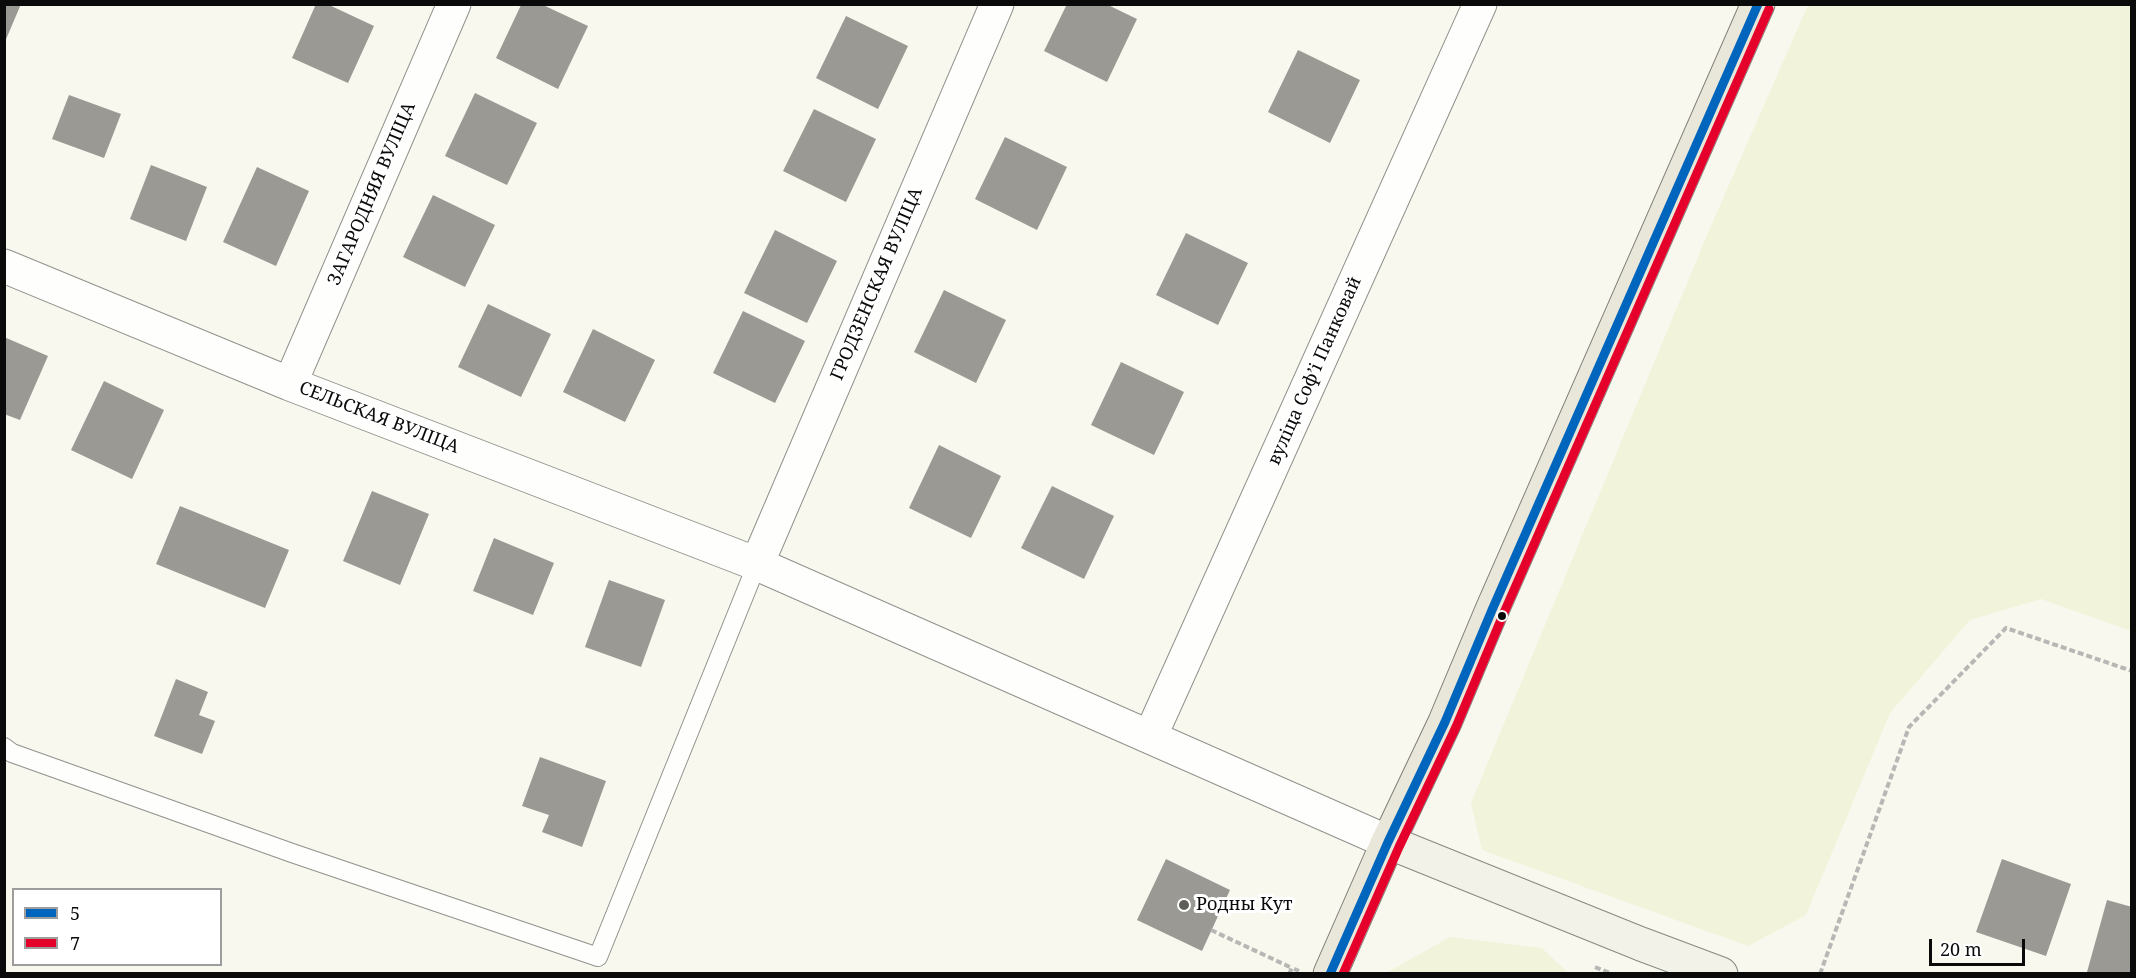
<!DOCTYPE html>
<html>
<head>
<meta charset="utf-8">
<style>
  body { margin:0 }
  #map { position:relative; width:2136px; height:978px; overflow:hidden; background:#f8f8ee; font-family:"Noto Serif",serif }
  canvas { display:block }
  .frame { position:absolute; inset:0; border:6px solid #0a0a0a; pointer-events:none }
  .legend { position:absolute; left:12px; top:888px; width:210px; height:78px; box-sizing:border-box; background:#fff; border:2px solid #9d9d9d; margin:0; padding:8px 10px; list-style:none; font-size:18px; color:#0a0a0a }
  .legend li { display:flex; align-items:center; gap:12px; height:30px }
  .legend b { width:30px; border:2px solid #9d9d9d }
  .scale { position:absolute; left:1929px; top:939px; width:96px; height:27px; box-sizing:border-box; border:3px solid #0a0a0a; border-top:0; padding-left:8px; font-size:18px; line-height:21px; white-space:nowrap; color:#0a0a0a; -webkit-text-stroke:4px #fff; paint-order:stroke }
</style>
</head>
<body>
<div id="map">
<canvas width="2136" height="978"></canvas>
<div class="frame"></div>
<ul class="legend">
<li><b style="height:8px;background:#0065bd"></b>5</li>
<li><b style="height:8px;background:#e4002b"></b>7</li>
</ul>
<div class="scale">20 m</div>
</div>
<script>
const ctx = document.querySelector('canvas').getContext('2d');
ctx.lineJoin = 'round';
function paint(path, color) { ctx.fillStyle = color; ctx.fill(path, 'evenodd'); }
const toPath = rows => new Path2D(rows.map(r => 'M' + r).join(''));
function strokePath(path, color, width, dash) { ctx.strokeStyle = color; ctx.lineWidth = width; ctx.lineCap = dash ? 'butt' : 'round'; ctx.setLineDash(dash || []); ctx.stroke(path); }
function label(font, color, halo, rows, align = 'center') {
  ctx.font = font + ' "Noto Serif",serif'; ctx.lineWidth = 6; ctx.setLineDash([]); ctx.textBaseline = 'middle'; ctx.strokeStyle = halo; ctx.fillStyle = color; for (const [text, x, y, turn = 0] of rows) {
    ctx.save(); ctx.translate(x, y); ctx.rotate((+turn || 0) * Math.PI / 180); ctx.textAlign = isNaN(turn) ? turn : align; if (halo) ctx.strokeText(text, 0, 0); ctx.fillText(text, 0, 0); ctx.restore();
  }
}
paint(toPath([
  [1808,5,2131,5,2131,631,2041,599,1970,620,1890,713,1806,915,1748,946,1482,850,1471,803,1710,228],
  [1450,937,1542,948,1568,973,1386,973]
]), '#f2f3db');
paint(toPath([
  [4,4,21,4,4,44],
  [316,4,327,4,374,26,348,83,292,58],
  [1067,4,1106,4,1137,19,1107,82,1044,51],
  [521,5,543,5,588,26,558,89,496,58],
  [846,16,908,46,878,109,816,78],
  [1298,50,1360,80,1330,143,1268,112],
  [475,93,537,123,507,185,445,156],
  [69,95,121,114,104,158,52,139],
  [814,109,876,139,846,202,783,171],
  [1005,137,1067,167,1037,230,975,199],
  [151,165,207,187,186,241,130,219],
  [257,167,309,191,276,266,223,242],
  [433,195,495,225,465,287,403,257],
  [775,230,837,261,807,323,744,293],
  [1186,233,1248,263,1218,325,1156,295],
  [944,290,1006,320,976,383,914,352],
  [488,304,551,334,521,397,458,367],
  [743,311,805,341,775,403,713,373],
  [593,329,655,360,625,422,563,392],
  [4,337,48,356,20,420,4,414],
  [1121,362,1184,392,1154,455,1091,425],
  [104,381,164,410,132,479,71,450],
  [939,445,1001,476,971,538,909,508],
  [1052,486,1114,516,1084,579,1021,548],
  [372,491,429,514,400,585,343,561],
  [180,506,289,550,265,608,156,564],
  [494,538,554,563,533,615,473,591],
  [609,580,665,600,641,667,585,647],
  [176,679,208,692,199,715,215,721,202,754,154,736],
  [540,757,606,781,582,847,542,832,549,815,522,806],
  [1166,859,1230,890,1202,951,1137,920],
  [2002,859,2071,884,2046,956,1976,932],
  [2107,900,2132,907,2132,974,2087,972]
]), '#9a9994');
const lane = toPath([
  [4,747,12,753,292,853,598,957,757,564]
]);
const street = toPath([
  [4,266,290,384,757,564,1388,842],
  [290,384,454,4],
  [757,564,997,4],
  [1150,737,1480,4]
]);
const secondary = toPath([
  [1388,842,1641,944,1721,974]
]);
const primary = toPath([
  [1330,974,1388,842,1445,722,1492,610,1758,4]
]);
strokePath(lane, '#91918d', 20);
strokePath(street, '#91918d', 35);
strokePath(secondary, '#888883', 35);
strokePath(primary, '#7e7e7a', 35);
strokePath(toPath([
  [1211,930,1292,968],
  [1595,967,1612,974],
  [1289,974,1292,968,1299,971],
  [1820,974,1909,727,2006,628,2132,671]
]), '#b7b7b5', 4, [6, 3]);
strokePath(lane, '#fefefc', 18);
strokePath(street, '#fefefc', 33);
strokePath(secondary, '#f2f2e8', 33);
strokePath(primary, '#e9e7d9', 33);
strokePath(toPath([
  [1330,974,1388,842,1445,722,1492,610,1758,4]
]), '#0065bd', 9);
strokePath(toPath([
  [1343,974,1399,847,1456,727,1503,615,1769,9]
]), '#e4002b', 9);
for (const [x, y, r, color] of [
  [1502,616,5,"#0a0a0a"],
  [1184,905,6,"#5d5d5a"]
]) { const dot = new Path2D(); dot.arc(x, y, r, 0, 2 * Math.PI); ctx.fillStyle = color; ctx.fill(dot); strokePath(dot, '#fff', 2); }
label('18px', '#0a0a0a', '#fff', [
  ["ЗАГАРОДНЯЯ ВУЛІЦА",372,194,-67],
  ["ГРОДЗЕНСКАЯ ВУЛІЦА",877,284,-67],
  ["вуліца Софʼі Панковай",1315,371,-66],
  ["СЕЛЬСКАЯ ВУЛІЦА",379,418,21]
]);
label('18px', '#0a0a0a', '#fff', [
  ["Родны Кут",1196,905]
], 'left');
</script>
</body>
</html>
